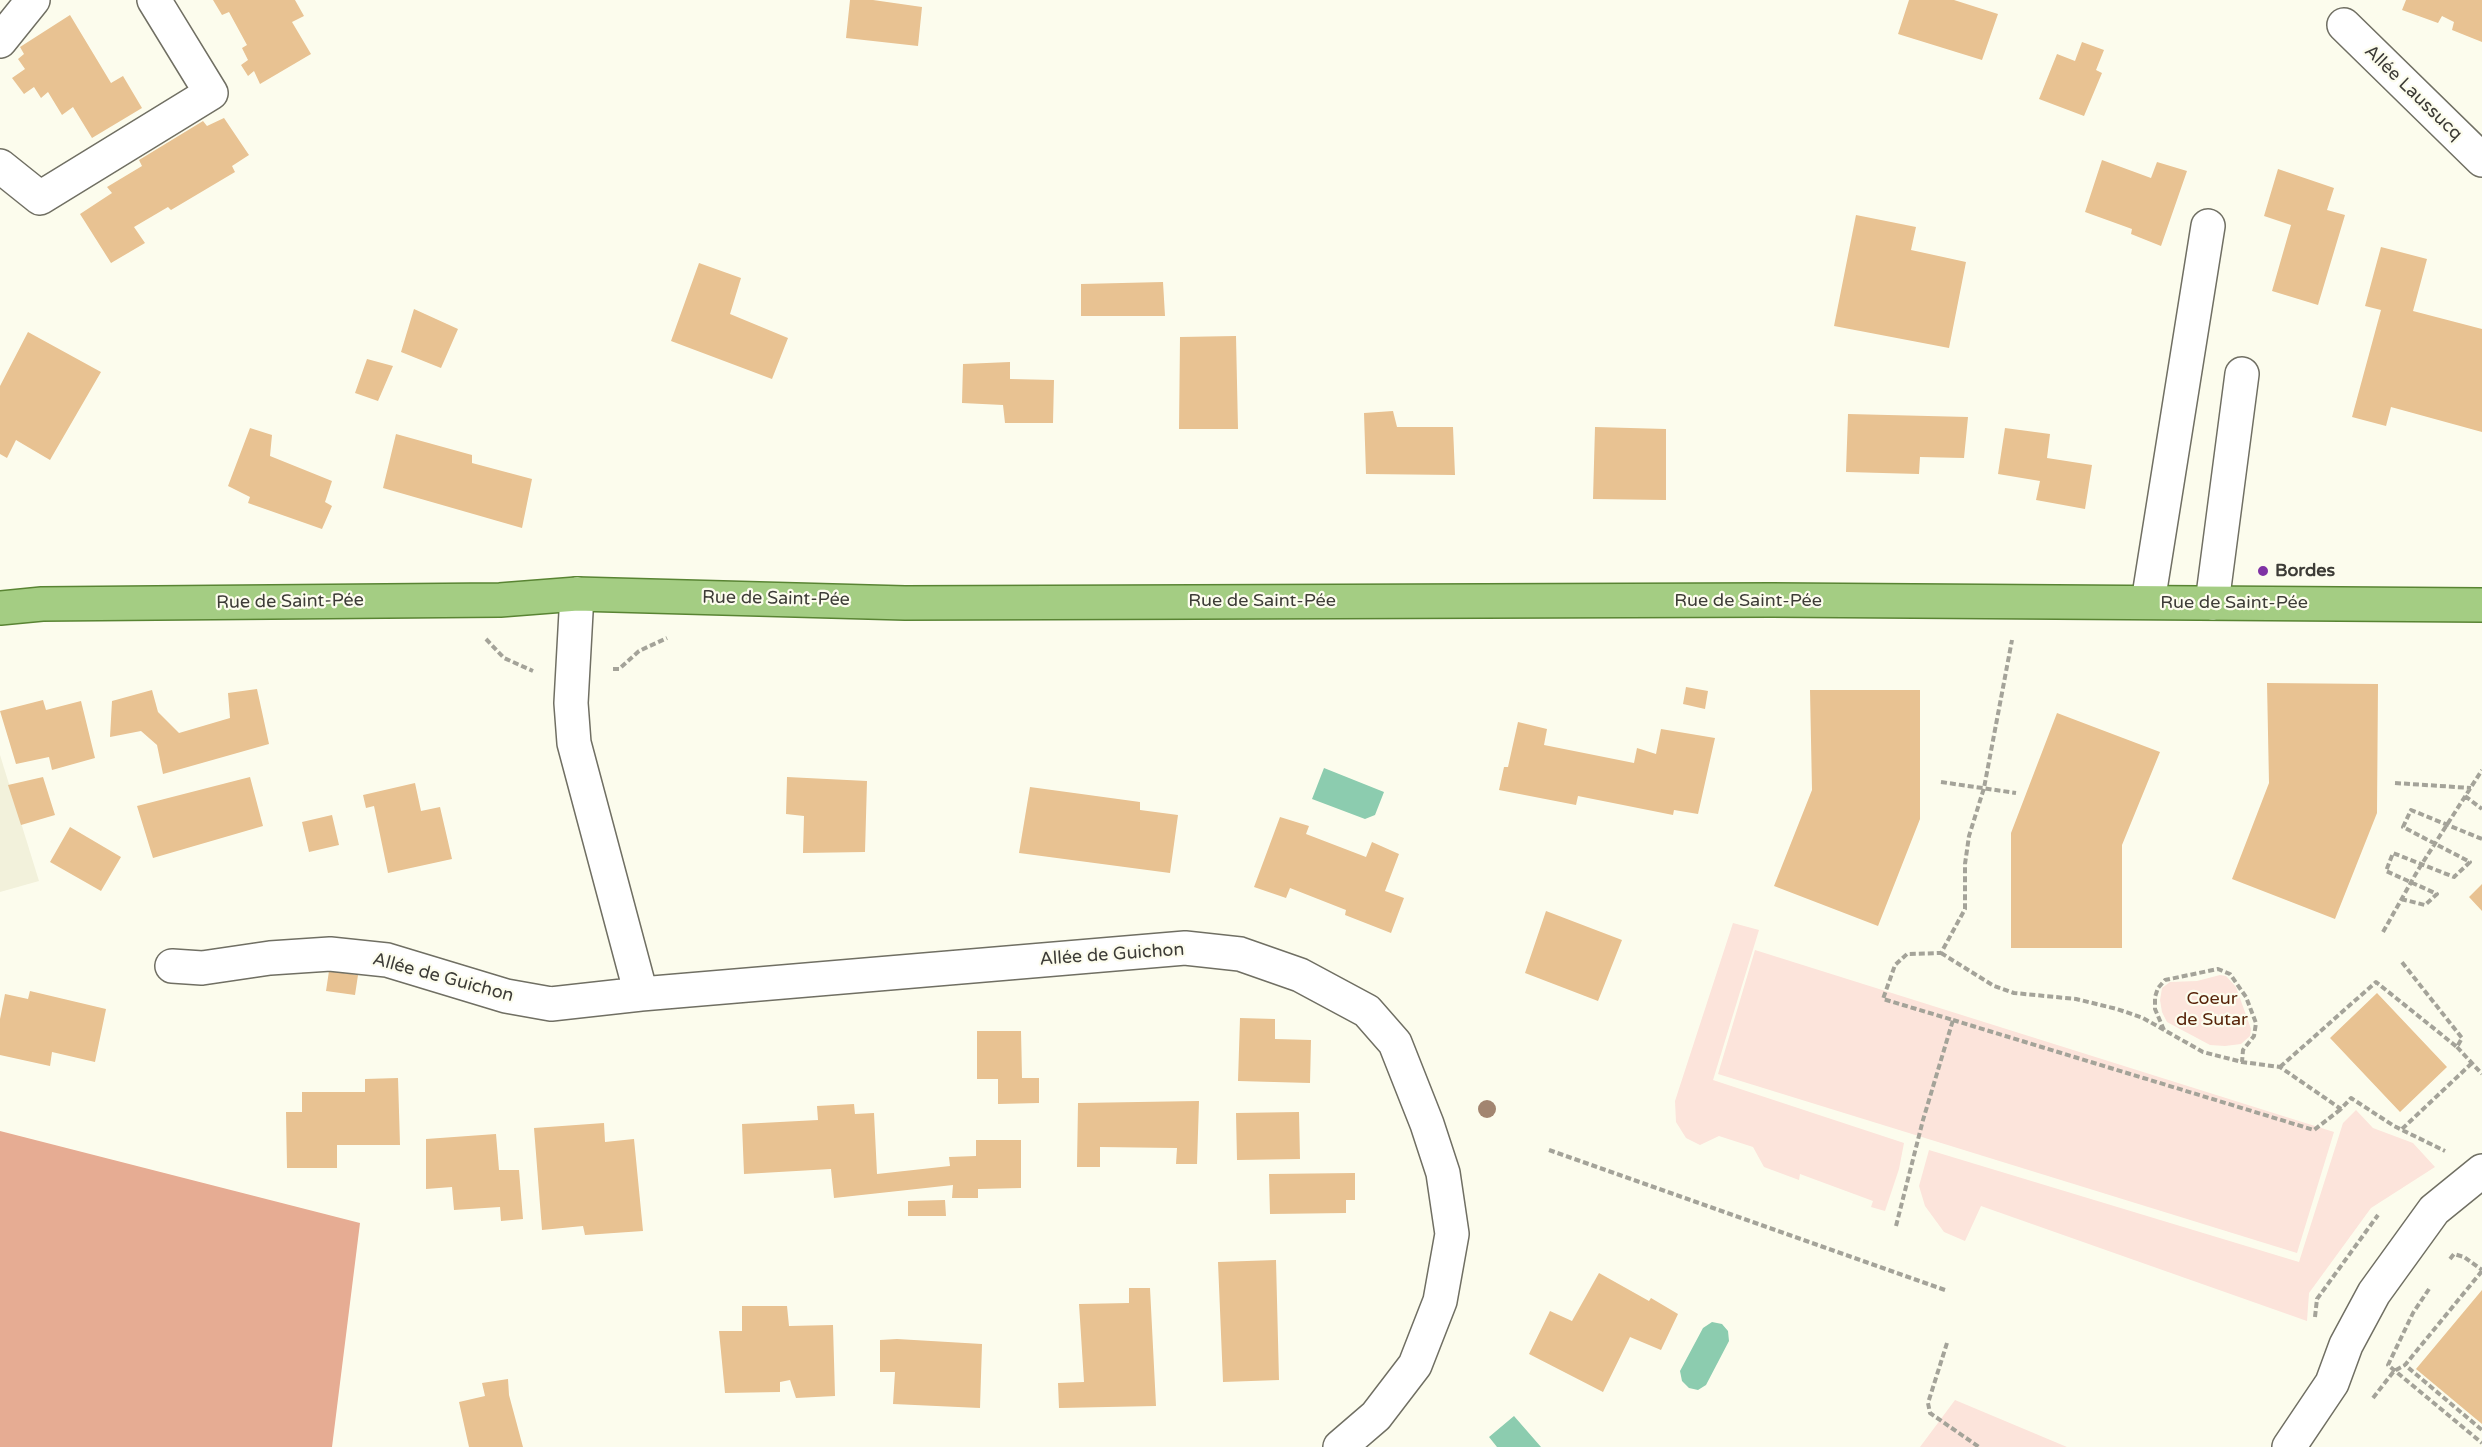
<!DOCTYPE html>
<html>
<head>
<meta charset="utf-8">
<style>
  body { margin:0 }
  canvas { display:block; background:#fcfced }
</style>
</head>
<body>
<canvas width="2482" height="1447"></canvas>
<script>
const ctx = document.querySelector('canvas').getContext('2d');
ctx.lineJoin = 'round';
function paint(path, color) { ctx.fillStyle = color; ctx.fill(path, 'evenodd'); }
const toPath = rows => new Path2D(rows.map(r => 'M' + r).join(''));
function strokePath(path, color, width, dash) { ctx.strokeStyle = color; ctx.lineWidth = width; ctx.lineCap = dash ? 'butt' : 'round'; ctx.setLineDash(dash || []); ctx.stroke(path); }
function label(font, color, halo, rows, align = 'center') {
  ctx.font = font + ' "Varela Round",sans-serif'; ctx.lineWidth = 4.5; ctx.setLineDash([]); ctx.textBaseline = 'middle'; ctx.strokeStyle = halo; ctx.fillStyle = color; for (const [text, x, y, turn = 0] of rows) {
    ctx.save(); ctx.translate(x, y); ctx.rotate((+turn || 0) * Math.PI / 180); ctx.textAlign = isNaN(turn) ? turn : align; if (halo) ctx.strokeText(text, 0, 0); ctx.fillText(text, 0, 0); ctx.restore();
  }
}
paint(toPath([
  [0,755,39,881,0,892]
]), '#f2f1db');
paint(toPath([
  [1733,923,1759,930,1713,1080,1904,1143,1899,1169,1885,1211,1871,1207,1873,1201,1800,1174,1799,1180,1764,1167,1753,1147,1719,1136,1700,1145,1686,1138,1676,1122,1675,1101],
  [1755,950,2334,1132,2297,1253,1718,1074],
  [2220,975,2226,976,2236,987,2251,1029,2250,1036,2241,1044,2225,1046,2210,1045,2167,1022,2162,1012,2160,1000,2162,988,2170,982,2197,981],
  [2356,1110,2373,1128,2413,1143,2435,1167,2371,1208,2309,1293,2307,1321,1981,1206,1965,1241,1944,1232,1925,1206,1919,1186,1929,1150,2299,1262,2343,1123],
  [1955,1400,2067,1447,1920,1447]
]), '#fce4db');
paint(toPath([
  [0,1131,360,1223,332,1447,0,1447]
]), '#e6ac93');
paint(toPath([
  [1324,768,1384,792,1375,815,1365,819,1312,799],
  [1712,1322,1722,1324,1728,1331,1729,1341,1706,1385,1698,1390,1689,1388,1682,1381,1680,1371,1703,1328],
  [1514,1416,1541,1447,1497,1447,1489,1437]
]), '#8cccaf');
paint(toPath([
  [213,0,295,0,304,16,292,22,311,54,260,84,254,71,248,76,241,65,248,60,242,48,247,45,229,12,222,15],
  [850,0,873,0,922,7,918,46,846,38],
  [1909,0,1954,0,1998,14,1982,60,1898,34],
  [2406,0,2482,0,2482,42,2452,30,2454,22,2442,16,2438,23,2402,10],
  [70,15,111,83,123,76,142,108,92,138,73,107,62,115,48,92,41,98,34,87,24,94,12,78,25,69,18,59,24,54,20,47],
  [2082,42,2104,50,2096,70,2102,73,2084,116,2039,99,2057,54,2075,61],
  [224,118,249,155,232,166,235,172,171,210,168,207,134,227,145,243,111,263,80,214,112,193,107,187,142,166,139,160,203,121,207,126],
  [2102,160,2151,178,2157,162,2187,171,2161,246,2131,234,2132,229,2085,212],
  [2278,169,2334,188,2327,210,2345,215,2318,305,2272,291,2291,225,2264,216],
  [1856,215,1916,227,1911,250,1966,262,1949,348,1834,326],
  [2381,247,2427,259,2413,311,2482,329,2482,432,2391,407,2386,426,2352,417,2381,310,2365,306],
  [699,263,741,278,730,314,788,338,772,379,671,341],
  [1163,282,1165,316,1081,316,1081,284],
  [414,309,458,329,441,368,401,352],
  [28,332,101,372,50,460,16,440,7,458,0,454,0,386],
  [1236,336,1238,429,1179,429,1180,337],
  [367,359,393,366,378,401,355,393],
  [1010,362,1010,379,1054,380,1053,423,1005,423,1003,405,962,403,963,364],
  [1393,411,1397,427,1453,427,1455,475,1366,474,1364,413],
  [1848,414,1968,417,1964,458,1920,457,1919,474,1846,472],
  [1595,427,1666,429,1666,500,1593,499],
  [250,428,272,435,270,456,332,481,325,502,332,506,322,529,248,503,250,497,228,486],
  [2005,428,2050,434,2047,458,2092,465,2085,509,2036,500,2040,481,1998,474],
  [396,434,472,455,472,463,532,479,522,528,383,488],
  [2267,683,2378,684,2377,813,2335,919,2232,879,2269,783],
  [1686,687,1708,691,1705,709,1683,704],
  [257,689,269,744,163,774,157,745,141,731,110,737,112,701,152,690,158,712,179,733,230,718,228,693],
  [1810,690,1920,690,1920,819,1878,926,1774,886,1812,790],
  [43,700,46,710,81,701,95,758,52,770,49,757,16,764,0,711],
  [2057,713,2160,752,2122,845,2122,948,2011,948,2011,833],
  [1518,722,1547,729,1544,745,1634,763,1637,748,1656,754,1661,729,1715,738,1698,814,1674,810,1673,815,1578,796,1576,805,1499,790,1504,767,1508,767],
  [43,777,55,815,21,825,8,785],
  [250,777,263,826,153,858,137,806],
  [787,777,867,781,865,852,803,853,804,816,786,814],
  [415,783,421,811,440,807,452,859,388,873,374,806,366,808,363,795],
  [1030,787,1140,802,1140,810,1178,815,1170,873,1019,853],
  [332,815,339,845,309,852,302,822],
  [1280,817,1309,826,1306,834,1366,857,1372,842,1399,854,1385,891,1404,898,1391,933,1345,915,1346,910,1290,888,1286,898,1254,887],
  [70,827,121,857,101,891,50,862],
  [2482,884,2482,911,2469,897],
  [1546,911,1622,940,1598,1001,1525,973],
  [329,971,358,975,355,995,326,991],
  [30,991,106,1009,95,1062,52,1052,50,1066,0,1055,0,1019,5,994,28,999],
  [2377,993,2447,1067,2400,1112,2330,1038],
  [1240,1018,1275,1019,1275,1039,1311,1040,1310,1083,1238,1081],
  [977,1031,1021,1031,1022,1078,1039,1078,1039,1103,998,1104,998,1079,977,1079],
  [398,1078,400,1145,337,1145,337,1168,287,1168,286,1112,302,1112,302,1092,365,1092,365,1079],
  [1199,1101,1197,1164,1176,1164,1177,1148,1100,1147,1100,1167,1077,1167,1078,1103],
  [854,1104,855,1114,874,1113,877,1174,950,1166,949,1157,976,1156,976,1140,1021,1140,1021,1188,978,1189,978,1198,952,1198,953,1185,834,1198,831,1169,744,1174,742,1124,818,1120,817,1106],
  [1299,1112,1300,1159,1237,1160,1236,1113],
  [604,1123,605,1142,634,1139,643,1231,585,1235,583,1226,542,1230,534,1128],
  [496,1134,499,1170,519,1170,523,1219,501,1221,500,1207,454,1210,452,1187,426,1189,426,1139],
  [1355,1173,1355,1200,1346,1200,1346,1213,1270,1214,1269,1174],
  [945,1200,946,1216,908,1216,908,1201],
  [1276,1260,1279,1380,1223,1382,1218,1262],
  [1599,1273,1649,1301,1651,1298,1678,1314,1661,1350,1630,1337,1603,1392,1529,1354,1550,1311,1572,1321],
  [1129,1288,1150,1288,1156,1406,1059,1408,1058,1383,1084,1382,1079,1304,1129,1303],
  [2482,1290,2482,1424,2416,1369],
  [742,1306,787,1306,789,1326,833,1325,835,1396,796,1398,790,1380,780,1382,780,1392,725,1393,719,1331,742,1331],
  [897,1339,982,1344,980,1408,893,1404,895,1372,880,1372,880,1340],
  [508,1379,509,1395,523,1447,469,1447,459,1402,485,1396,482,1383]
]), '#e8c292');
const minor = toPath([
  [2344,25,2482,160],
  [0,41,33,0],
  [0,166,40,198,211,93,154,0],
  [577,594,571,703,574,743,641,994],
  [2148,602,2208,226],
  [2212,603,2242,374],
  [172,966,202,968,270,958,330,954,387,960,506,996,551,1004,641,994,1185,948,1240,954,1300,975,1367,1011,1395,1043,1427,1124,1443,1173,1452,1234,1440,1301,1415,1365,1376,1416,1340,1447],
  [2289,1447,2332,1383,2346,1345,2374,1293,2434,1210,2482,1171]
]);
const major = toPath([
  [0,608,42,604,500,600,577,594,905,603,1772,600,2482,605]
]);
strokePath(minor, '#706f63', 36);
strokePath(major, '#598433', 36);
strokePath(toPath([
  [486,639,504,658,533,671],
  [613,669,619,669,639,651,667,638],
  [1941,782,2016,793],
  [2395,783,2471,788],
  [2465,796,2482,809],
  [2401,899,2425,905,2437,894,2386,871,2393,853,2454,877,2470,862,2403,827,2411,810,2482,839],
  [2383,932,2418,870,2482,770],
  [1941,953,1994,986,2014,993,2076,999,2117,1009,2143,1018,2203,1052,2242,1062,2280,1067,2341,1109,2351,1098,2394,1126,2445,1151],
  [1953,1020,2314,1130,2341,1109],
  [2164,1030,2155,1009,2155,997,2158,988,2165,980,2218,969,2230,974,2246,997,2256,1023,2254,1036,2243,1050,2242,1062],
  [2457,1047,2482,1074],
  [2280,1067,2376,982,2457,1047,2462,1038,2401,961],
  [2402,1129,2472,1063],
  [1549,1150,1945,1290],
  [1896,1226,1923,1120,1953,1020,1883,999,1895,965,1907,954,1941,953,1965,909,1965,864,1969,836,1984,788,2012,640],
  [2450,1259,2454,1254,2464,1257,2482,1270],
  [2482,1271,2405,1365,2482,1430],
  [2429,1289,2413,1313,2388,1365,2482,1443],
  [2315,1317,2317,1299,2378,1215],
  [1947,1343,1928,1403,1930,1413,1979,1447],
  [2373,1398,2394,1371,2405,1365]
]), '#a4a399', 4, [6, 3]);
strokePath(minor, '#fff', 33);
strokePath(major, '#a4cd83', 33);
ctx.fillStyle = '#a28570';
for (const [x, y] of [
  [1487,1109]
]) { ctx.beginPath(); ctx.arc(x, y, 9, 0, 2 * Math.PI); ctx.fill(); }
for (const [x, y, r, color] of [
  [2263,571,6,"#7f32a4"]
]) { const dot = new Path2D(); dot.arc(x, y, r, 0, 2 * Math.PI); ctx.fillStyle = color; ctx.fill(dot); strokePath(dot, '#fcfced', 2); }
label('18px', '#3d3c37', '#fcfced', [
  ["Allée Laussucq",2413,93,44],
  ["Rue de Saint-Pée",776,599,1],
  ["Rue de Saint-Pée",1262,601],
  ["Rue de Saint-Pée",1748,601],
  ["Rue de Saint-Pée",290,602,-1],
  ["Rue de Saint-Pée",2234,603],
  ["Allée de Guichon",1112,955,-4],
  ["Allée de Guichon",443,978,15]
]);
label('bold 18px', '#3d3c37', '#fcfced', [
  ["Bordes",2275,571]
], 'left');
label('18px', '#58240a', '#fcfced', [
  ["Coeur",2212,999],
  ["de Sutar",2212,1020]
]);
</script>
</body>
</html>
